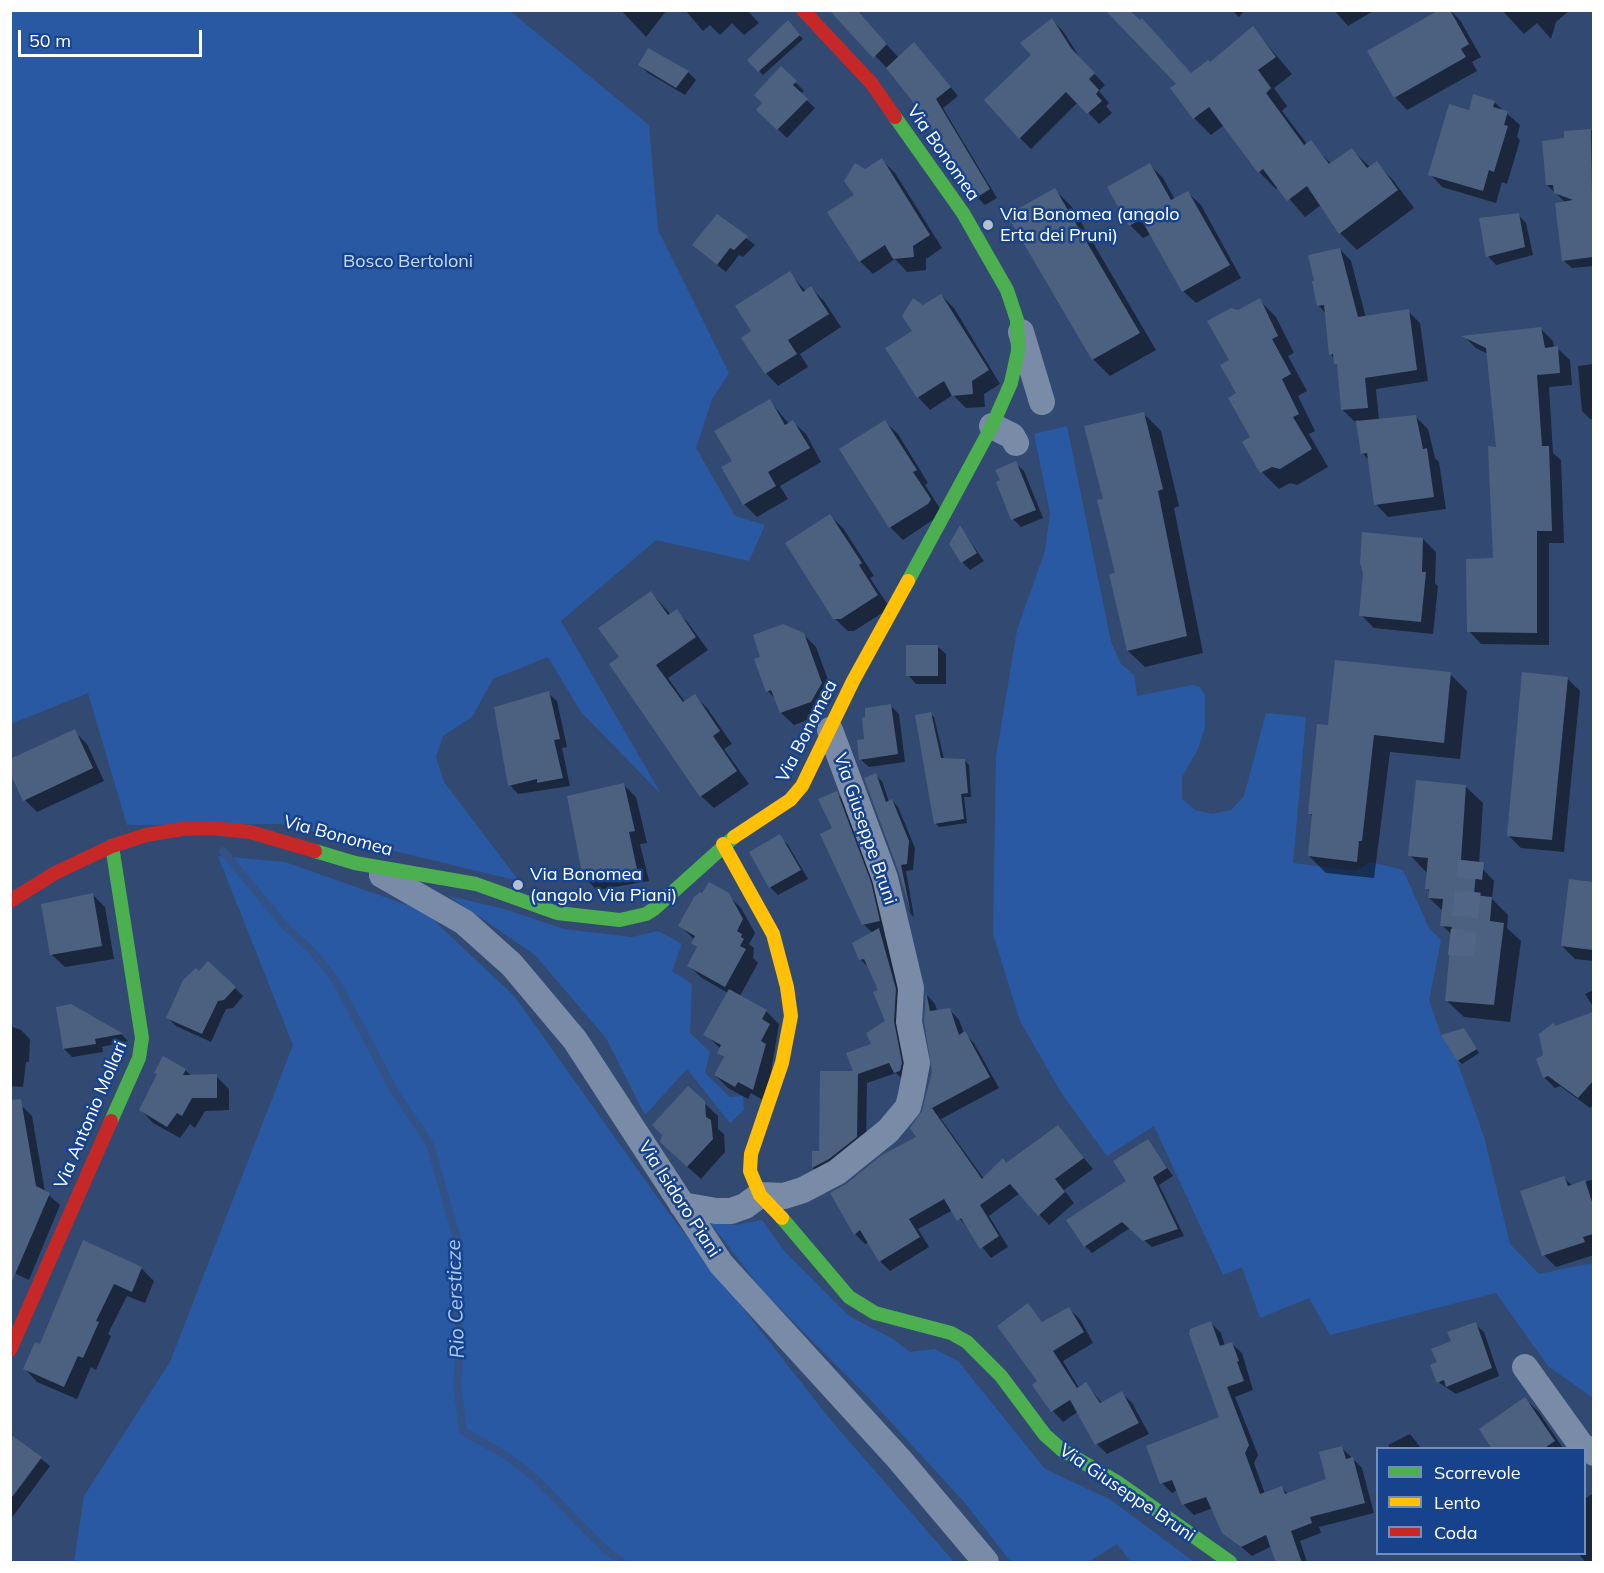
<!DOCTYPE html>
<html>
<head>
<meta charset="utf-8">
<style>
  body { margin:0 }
  #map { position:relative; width:1604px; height:1573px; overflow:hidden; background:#324a72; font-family:Mulish,sans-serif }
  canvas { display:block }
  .frame { position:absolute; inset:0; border:12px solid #fff; pointer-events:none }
  .legend { position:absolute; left:1376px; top:1447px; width:210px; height:108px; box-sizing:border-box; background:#17438d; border:2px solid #748ebb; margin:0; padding:8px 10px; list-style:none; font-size:18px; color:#fff }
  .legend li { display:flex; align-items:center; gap:12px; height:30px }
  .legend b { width:30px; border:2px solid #748ebb }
  .scale { position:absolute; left:18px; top:30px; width:184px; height:27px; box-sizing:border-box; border:3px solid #fff; border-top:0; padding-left:8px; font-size:18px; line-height:21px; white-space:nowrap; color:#fff; -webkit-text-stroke:4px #17438d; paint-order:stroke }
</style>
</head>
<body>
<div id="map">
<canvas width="1604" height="1573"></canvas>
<div class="frame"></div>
<ul class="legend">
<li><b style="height:8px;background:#4caf50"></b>Scorrevole</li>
<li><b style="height:8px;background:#ffc107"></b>Lento</li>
<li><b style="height:8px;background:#c62828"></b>Coda</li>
</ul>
<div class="scale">50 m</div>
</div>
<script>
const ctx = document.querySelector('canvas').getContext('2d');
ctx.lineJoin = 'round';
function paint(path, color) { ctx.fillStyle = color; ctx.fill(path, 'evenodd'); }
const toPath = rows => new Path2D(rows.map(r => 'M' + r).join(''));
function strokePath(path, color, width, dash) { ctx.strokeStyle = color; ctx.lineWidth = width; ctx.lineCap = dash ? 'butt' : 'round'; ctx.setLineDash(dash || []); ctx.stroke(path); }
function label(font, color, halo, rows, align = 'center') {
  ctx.font = font + ' Mulish,sans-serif'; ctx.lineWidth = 5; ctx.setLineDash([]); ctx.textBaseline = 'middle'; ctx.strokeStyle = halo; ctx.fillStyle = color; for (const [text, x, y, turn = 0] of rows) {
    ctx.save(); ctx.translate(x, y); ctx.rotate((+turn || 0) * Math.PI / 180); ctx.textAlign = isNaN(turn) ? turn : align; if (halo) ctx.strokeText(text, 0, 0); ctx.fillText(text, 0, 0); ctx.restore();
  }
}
paint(toPath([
  [11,11,510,11,649,125,658,230,729,373,712,399,696,448,735,516,765,525,749,561,656,540,561,621,661,794,581,712,548,657,493,679,472,717,443,736,436,757,444,782,519,881,282,824,127,825,88,693,11,724],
  [1067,426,1111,642,1121,664,1134,675,1137,696,1193,685,1200,687,1205,695,1205,727,1198,749,1182,777,1182,799,1195,810,1212,814,1231,810,1244,796,1266,713,1306,717,1293,863,1356,871,1370,862,1403,870,1429,928,1441,940,1429,1000,1441,1035,1457,1061,1484,1137,1510,1244,1539,1274,1593,1263,1593,1398,1548,1366,1496,1293,1330,1335,1309,1298,1260,1318,1242,1267,1223,1275,1154,1126,1107,1156,1062,1094,1020,1021,993,934,996,757,1017,630,1045,551,1050,513,1034,434],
  [218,856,285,862,424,911,515,997,667,1211,829,1418,954,1562,74,1562,84,1496,170,1362,293,1045],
  [449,896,504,909,564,929,632,937,658,931,682,944,672,971,692,984,690,1033,710,1052,705,1073,730,1097,743,1096,744,1110,730,1123,687,1069,645,1115,606,1038,535,955],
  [762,1220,785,1252,849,1316,893,1339,910,1352,935,1349,958,1361,1045,1469,1111,1500,1194,1562,1131,1562,1117,1544,1088,1562,1011,1562,965,1503,867,1396,762,1290,709,1221,735,1225]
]), '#2a59a3');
paint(toPath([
  [621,10,667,10,646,37],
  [685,10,747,10,759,23,744,35,732,23,720,35,710,25,703,31],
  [831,10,860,10,858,13,899,58,914,44,922,52,958,96,943,108,997,198,985,205,977,197,922,111,887,68],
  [1232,10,1245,10,1239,17],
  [1334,10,1375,10,1348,26],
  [1450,10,1460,20,1481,57,1472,62,1477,71,1407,110,1395,97],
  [1502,10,1570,10,1556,22,1551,39,1537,23,1524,34],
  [1052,20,1063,31,1082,61,1105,85,1099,91,1109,103,1106,106,1112,113,1099,124,1078,102,1031,149,1020,138],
  [788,23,803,39,763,75,749,60],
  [1253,28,1292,74,1274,88,1287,106,1282,111,1307,144,1310,142,1331,164,1352,150,1370,167,1376,163,1393,180,1414,208,1357,250,1340,233,1321,205,1305,217,1279,187,1276,189,1259,172,1224,125,1211,135,1194,118],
  [640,65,688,72,696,80,685,95,648,73],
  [781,68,804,91,800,94,815,108,787,138,758,110,764,103],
  [1494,102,1520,125,1517,137,1520,140,1507,184,1502,182,1496,203,1442,187,1430,174],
  [1591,130,1594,133,1594,266,1572,268,1563,260,1566,203,1547,185,1566,140],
  [882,160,895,173,942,248,926,259,926,270,907,272,895,259,873,274,860,261,856,195,865,171],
  [1150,165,1163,178,1175,200,1188,193,1201,205,1241,278,1196,303,1183,291,1151,234,1143,238,1130,225,1109,188],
  [1055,190,1072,207,1156,350,1110,376,1093,359],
  [1518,215,1526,223,1533,255,1496,265,1488,256],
  [717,216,755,245,743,257,739,255,726,272,702,253],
  [1340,249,1351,261,1366,318,1408,311,1420,323,1428,381,1376,389,1379,420,1416,417,1428,429,1435,458,1439,462,1446,509,1388,517,1376,504,1370,461,1362,453,1358,420,1354,421,1342,409,1339,366,1331,354,1326,314,1318,305,1310,256],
  [789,273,806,291,811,288,824,301,841,327,800,354,808,367,778,386,766,373,753,331],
  [941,295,954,308,1000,384,984,394,985,407,966,408,953,395,930,410,918,397,914,331,923,306],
  [1259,300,1276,317,1294,353,1288,356,1307,391,1298,396,1315,431,1309,434,1328,467,1297,485,1290,483,1279,489,1262,472,1231,360],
  [1540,328,1553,341,1554,348,1557,348,1570,360,1572,385,1549,387,1553,453,1561,460,1564,543,1549,543,1549,645,1481,644,1469,631,1494,560,1498,448,1488,354,1476,348,1465,337],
  [1594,364,1594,419,1590,419,1582,411,1578,366],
  [770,401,789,424,793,422,806,434,821,462,780,486,788,499,757,517,744,504,734,462],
  [1144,414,1161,431,1179,506,1174,508,1203,653,1145,667,1128,651,1117,574],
  [885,422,898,434,928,483,925,485,943,513,903,540,891,528,841,449],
  [1015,463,1024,471,1043,518,1021,527,1013,519,1002,481],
  [830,516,843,528,874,576,870,578,890,608,854,631,848,631,834,618],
  [960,527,984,561,970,570,962,562],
  [1423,539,1436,552,1435,583,1438,586,1433,634,1374,628,1361,615],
  [651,592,671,615,677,611,689,624,708,650,668,678,685,702,695,696,707,708,732,744,724,749,749,784,714,808,701,796,621,657],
  [803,634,816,647,834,696,823,714,794,725,781,713,776,700,768,691],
  [937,646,946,654,946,684,916,684,908,675],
  [1450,674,1467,691,1460,759,1390,752,1374,878,1326,873,1309,856,1313,817,1310,813,1329,727],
  [1567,678,1580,691,1564,852,1521,848,1508,835],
  [548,693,557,701,567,747,562,748,570,786,518,794,510,785],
  [890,705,899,714,905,762,869,767,860,759,866,740],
  [930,714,934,717,944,759,965,761,969,765,971,797,964,797,967,823,939,827,936,824],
  [74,731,87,744,104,781,37,812,25,800],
  [875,775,882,781,889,802,892,800,898,807,915,848,913,870,906,871,914,917,910,913],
  [623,784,636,797,647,843,640,844,649,881,597,890,584,877],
  [1465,786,1483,803,1479,865,1494,881,1492,899,1508,915,1507,928,1521,941,1510,1022,1464,1017,1446,1000,1453,936,1442,925,1443,911,1429,898,1427,873,1410,855],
  [836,793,849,805,892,933,884,935,889,939,905,1000,905,1082,896,1073,867,1083,866,1147,823,1177,813,1168,814,1153,820,1153,855,1072,887,1021,880,991,870,969,860,959,873,933,863,924,834,829],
  [779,836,788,845,808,879,778,895,770,887],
  [1570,881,1594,884,1594,961,1575,959,1562,946],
  [92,894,105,907,114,959,65,967,52,955],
  [728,895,741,908,755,933,749,944,754,948,753,958,758,963,740,996,766,1011,779,1024,766,1102,751,1093,748,1099,728,1088,715,1075,725,1059,719,1053,721,1049,705,1034,728,993,702,978,689,966,698,948,693,943,695,940,680,926],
  [235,988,243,996,233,1008,226,1009,211,1042,176,1026,168,1018],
  [1594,990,1594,1008,1585,994],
  [927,995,935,1004,937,1011,949,1009,959,1020,964,1033,974,1043,999,1088,941,1119,984,1179,1058,1127,1093,1169,1064,1190,1074,1203,1049,1225,1020,1193,989,1216,1008,1247,991,1258,953,1210,918,1229,929,1247,890,1271,880,1261,869,1242,865,1244,855,1234,918,1138,934,1072,926,1021],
  [58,1009,121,1034,128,1041,102,1047,103,1052,72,1057,64,1049],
  [1594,1013,1594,1104,1590,1108,1560,1086,1555,1088,1544,1077,1545,1055,1556,1028],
  [10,1026,21,1030,30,1039,29,1062,26,1062,23,1087,10,1086],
  [1467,1034,1479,1053,1462,1064,1458,1060],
  [185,1070,192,1076,216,1076,229,1089,229,1110,205,1111,195,1128,190,1124,180,1138,153,1123,141,1110],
  [704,1103,718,1116,718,1129,724,1134,725,1152,701,1179,674,1155],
  [22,1106,32,1116,45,1192,60,1205,29,1280,10,1271],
  [1148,1141,1173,1176,1159,1185,1184,1236,1152,1247,1130,1228,1092,1253,1085,1246,1128,1182],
  [1564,1178,1573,1186,1594,1179,1594,1255,1556,1267,1544,1255,1522,1192],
  [84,1242,141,1268,154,1281,145,1303,127,1296,108,1334,111,1336,96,1370,91,1367,77,1399,37,1382,25,1369,41,1346],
  [1028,1305,1043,1323,1069,1309,1080,1319,1093,1343,1063,1361,1079,1388,1086,1384,1102,1403,1122,1393,1132,1403,1149,1434,1107,1454,1097,1444,1079,1411,1063,1422,1053,1411,1034,1385,1039,1381],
  [1211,1323,1221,1333,1225,1346,1232,1344,1242,1353,1253,1390,1235,1397,1258,1455,1254,1463,1265,1494,1282,1488,1288,1494,1328,1480,1342,1448,1362,1468,1374,1513,1319,1527,1321,1533,1300,1541,1307,1562,1278,1562,1272,1546,1252,1556,1223,1532,1213,1508,1194,1515,1184,1505,1178,1490,1172,1493,1162,1483,1221,1418],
  [1475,1324,1484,1332,1499,1376,1456,1394,1438,1382,1438,1363,1453,1341],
  [1525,1399,1538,1411,1563,1448,1494,1448],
  [1410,1434,1421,1448,1390,1448,1388,1445],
  [17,1440,50,1466,11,1519,10,1447],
  [1594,1493,1594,1562,1585,1562,1579,1554,1584,1554,1584,1499]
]), '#0007');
strokePath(toPath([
  [223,851,285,926,311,950,335,979,395,1092,430,1144,459,1246,454,1291,461,1341,457,1383,463,1431,507,1456,534,1477,606,1550,622,1562]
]), '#325187', 8);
paint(toPath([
  [829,10,857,10,887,44,873,58],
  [1105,10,1129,10,1140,20,1142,18,1191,73,1208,60,1210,62,1253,26,1276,57,1258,70,1271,88,1266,93,1304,145,1311,140,1329,164,1352,148,1367,168,1377,161,1398,190,1339,234,1307,186,1287,201,1263,169,1258,173,1209,107,1193,119,1170,88,1176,84],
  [1439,10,1450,10,1469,44,1461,49,1466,57,1394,98,1367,51],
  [1052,18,1071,48,1095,73,1089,79,1099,90,1096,94,1102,101,1087,114,1066,92,1019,139,984,100,1031,55,1020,43],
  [788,20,800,35,758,72,747,60],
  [914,42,951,87,936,99,990,189,976,198,921,112,886,68],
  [648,48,689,71,676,88,638,65],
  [781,66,797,81,793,85,808,99,777,130,756,110,762,103,754,95],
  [1473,94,1495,101,1493,107,1508,111,1504,125,1508,126,1494,172,1489,170,1483,191,1428,175,1449,104,1469,110],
  [1591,129,1593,257,1562,261,1555,203,1573,200,1554,193,1553,185,1546,185,1542,141,1564,138,1564,131],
  [882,158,930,235,913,246,914,257,893,259,885,245,859,262,827,212,854,195,844,181,855,163,865,169],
  [1150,163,1171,200,1188,191,1230,265,1182,292,1141,219,1129,226,1107,187],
  [1055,188,1140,333,1092,360,1007,215],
  [1519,213,1525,247,1486,257,1479,218],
  [717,214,748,236,734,250,730,248,717,265,692,245],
  [1340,248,1358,317,1409,309,1417,370,1365,378,1368,408,1341,410,1337,364,1334,364,1333,354,1329,355,1324,305,1317,306,1312,281,1314,281,1308,255],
  [790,271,803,292,811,286,829,314,788,340,797,354,765,374,741,338,751,331,735,306],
  [941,294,989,370,972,381,973,394,952,396,944,381,917,398,885,348,912,331,902,316,913,298,923,305],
  [1260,298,1278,336,1272,339,1291,374,1282,379,1299,414,1293,417,1312,449,1280,469,1272,467,1260,473,1242,442,1250,437,1228,398,1236,393,1220,365,1229,360,1207,321,1231,308,1238,310],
  [1541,327,1545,348,1558,346,1560,373,1537,375,1542,446,1549,446,1552,531,1537,531,1537,633,1467,632,1466,559,1493,558,1488,446,1496,447,1486,348,1461,336],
  [770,399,785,425,793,420,810,448,768,472,776,486,743,505,721,467,732,461,714,431],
  [1144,412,1163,489,1158,491,1187,636,1127,651,1109,574,1115,573,1097,500,1103,499,1084,426],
  [1416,415,1423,449,1427,448,1434,497,1374,505,1367,453,1361,454,1356,421],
  [885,420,917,470,913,472,931,499,928,504,889,528,839,449],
  [1016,461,1036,510,1011,520,996,482,1000,480,995,470],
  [830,514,862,563,859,565,878,595,841,619,833,619,785,543],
  [960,525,977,553,961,563,949,544],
  [1362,532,1423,538,1422,572,1426,572,1421,622,1359,616,1363,573,1360,563],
  [651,591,668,615,677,609,696,637,656,665,683,702,695,694,720,731,713,736,737,771,700,797,609,664,619,657,598,628],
  [783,624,804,633,822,683,811,702,780,713,771,690,766,692,754,659,760,657,753,635],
  [906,645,938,645,938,676,906,676],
  [1335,660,1451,672,1444,743,1374,735,1362,841,1359,841,1357,862,1308,856,1312,814,1308,814,1317,724,1328,725],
  [1522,672,1568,677,1552,840,1507,836],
  [549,691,560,739,554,740,563,778,537,783,537,779,508,786,494,707],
  [891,704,898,754,859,760,857,740,864,739,862,718,865,717,865,708],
  [931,712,941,758,965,759,968,793,961,794,964,819,934,824,915,715],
  [75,729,93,768,23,801,10,773,10,759],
  [876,773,886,802,892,799,909,841,907,864,901,865,911,914,899,873,864,778],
  [1416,780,1466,785,1461,860,1477,862,1474,895,1492,897,1490,921,1504,923,1494,1005,1445,1001,1452,927,1440,926,1443,899,1428,898,1429,889,1425,889,1428,858,1408,856],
  [624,783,635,831,629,832,637,869,583,878,567,796],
  [837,791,871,882,880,921,862,925,820,834,832,828,818,799],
  [780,834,801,870,769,888,749,852],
  [1569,879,1593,882,1593,950,1561,946],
  [709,882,729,893,743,919,737,931,742,934,741,937,744,939,740,946,746,949,725,987,687,966,697,947,691,943,695,936,678,926,694,897,700,892,702,893],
  [93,893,102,946,50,955,41,904],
  [879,928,896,989,894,1021,902,1063,900,1071,894,1073,889,1063,858,1074,857,1137,829,1159,812,1168,812,1151,819,1151,820,1071,853,1071,846,1053,871,1044,866,1033,885,1021,873,992,878,990,864,959,859,960,852,943],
  [208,961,236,987,224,1000,218,1001,202,1034,166,1018,183,980,196,968,199,971],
  [729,989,767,1010,762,1019,770,1024,761,1041,766,1044,753,1090,738,1082,735,1087,714,1075,724,1057,717,1053,721,1045,703,1035],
  [926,992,930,1011,950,1008,959,1035,965,1031,990,1077,932,1108,982,1179,1003,1158,1006,1163,1058,1125,1084,1158,1055,1179,1065,1192,1038,1216,1010,1184,980,1205,999,1236,980,1249,961,1218,957,1221,944,1199,909,1219,920,1237,879,1262,860,1230,854,1235,830,1193,846,1184,882,1155,916,1137,910,1128,922,1111,932,1072,924,1021],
  [71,1004,122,1033,122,1034,95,1039,96,1044,63,1049,56,1007],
  [1593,1012,1593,1081,1578,1098,1548,1076,1543,1078,1536,1059,1543,1055,1539,1034,1553,1023,1555,1026],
  [1464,1028,1477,1049,1457,1061,1441,1035],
  [163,1056,186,1069,183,1075,217,1074,217,1098,192,1098,182,1116,177,1113,167,1127,139,1110,157,1074,154,1073],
  [688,1086,705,1101,706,1117,711,1120,713,1139,687,1167,660,1142,662,1135,652,1125],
  [21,1099,36,1186,50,1193,10,1286,10,1100],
  [1148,1139,1167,1168,1153,1177,1178,1229,1143,1241,1122,1222,1084,1247,1066,1220,1126,1181,1113,1161],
  [1564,1176,1568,1186,1585,1180,1593,1205,1593,1234,1583,1237,1585,1242,1542,1256,1520,1191],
  [83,1240,142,1267,132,1292,114,1284,96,1321,99,1322,83,1358,78,1356,64,1387,23,1369,35,1342,40,1344],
  [1028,1303,1042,1322,1069,1307,1084,1332,1053,1351,1077,1388,1086,1382,1100,1403,1122,1391,1139,1423,1095,1445,1070,1400,1051,1412,1032,1385,1037,1381,997,1326],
  [1211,1321,1220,1346,1232,1342,1239,1361,1237,1362,1244,1381,1227,1387,1249,1445,1245,1453,1260,1494,1282,1486,1285,1494,1326,1479,1319,1452,1342,1446,1346,1459,1353,1457,1365,1503,1310,1517,1312,1523,1291,1531,1302,1563,1276,1563,1266,1535,1241,1547,1222,1533,1206,1497,1182,1505,1172,1480,1160,1484,1146,1446,1219,1417,1189,1334,1190,1329],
  [1476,1322,1492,1368,1446,1387,1444,1380,1437,1383,1430,1365,1437,1362,1431,1349,1451,1341,1447,1332],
  [1525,1397,1555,1441,1543,1449,1492,1449,1479,1429],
  [10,1434,42,1457,10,1500]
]), '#4c6080');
strokePath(toPath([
  [1461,956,1471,861]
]), '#516587', 26, [26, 13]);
strokePath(toPath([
  [1021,332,1042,402],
  [992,426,1012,436,1016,443],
  [382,875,464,922,512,965,575,1040,721,1264,899,1459,986,1562],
  [682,1205,716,1211,731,1211,745,1206,760,1195,784,1196,803,1190,837,1172,888,1131,908,1107,911,1095,917,1063,909,1022,911,988,885,878,830,730],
  [1525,1367,1581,1445,1594,1453]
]), '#798ba6', 26);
strokePath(toPath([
  [895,117,963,213,1007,290,1017,320,1018,351,1011,383,992,426,908,581],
  [315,851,355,863,476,884,557,913,620,920,646,914,654,909,734,837],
  [111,1121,139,1058,142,1038,112,846],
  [782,1218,849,1297,875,1313,951,1333,967,1342,1001,1376,1045,1435,1062,1450,1117,1482,1230,1562]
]), '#4caf50', 14);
strokePath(toPath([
  [734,837,790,800,802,786,853,681,908,581],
  [723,844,773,934,787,987,791,1016,782,1063,751,1154,750,1171,760,1195,782,1218]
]), '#ffc107', 14);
strokePath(toPath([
  [803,10,872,84,895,117],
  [10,901,55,873,112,846,146,835,182,829,212,828,250,832,315,851],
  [10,1350,111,1121]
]), '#c62828', 14);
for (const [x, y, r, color] of [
  [988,225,6,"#b7c0ce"],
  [518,885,6,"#b7c0ce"]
]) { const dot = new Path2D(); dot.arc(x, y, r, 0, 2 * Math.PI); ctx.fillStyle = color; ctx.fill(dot); strokePath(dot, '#17438d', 2); }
label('18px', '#fff', '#17438d', [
  ["Via Bonomea",943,153,55],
  ["Via Bonomea",807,731,-63],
  ["Via Giuseppe Bruni",865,829,71],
  ["Via Bonomea",338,836,15],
  ["Via Antonio Mollari",91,1115,-67],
  ["Via Isidoro Piani",679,1199,57],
  ["Via Giuseppe Bruni",1127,1493,34]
]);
label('18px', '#fff', '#17438d', [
  ["Via Bonomea (angolo",1000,215],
  ["Erta dei Pruni)",1000,236],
  ["Via Bonomea",530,875],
  ["(angolo Via Piani)",530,896]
], 'left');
label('18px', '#c8dcfb', '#17438d', [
  ["Bosco Bertoloni",408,262]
]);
label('italic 20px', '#aecaf6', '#17438d', [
  ["Rio Cersticze",456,1299,-92]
]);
</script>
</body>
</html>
